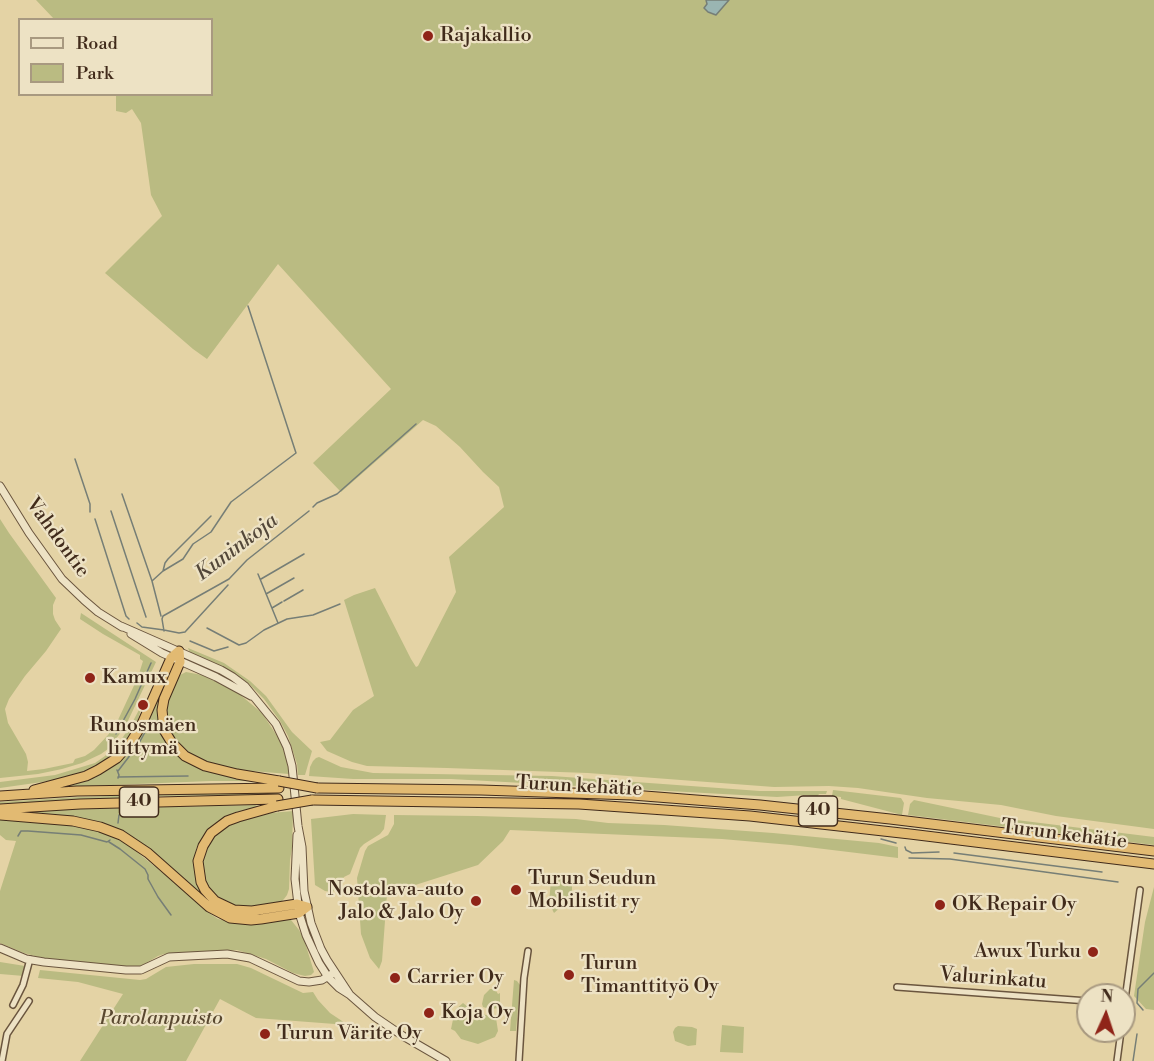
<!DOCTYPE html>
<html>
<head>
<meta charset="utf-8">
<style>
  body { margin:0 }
  #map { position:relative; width:1154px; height:1061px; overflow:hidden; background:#e4d3a5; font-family:"Libre Bodoni",serif }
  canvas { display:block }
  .legend { position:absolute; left:18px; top:18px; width:195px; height:78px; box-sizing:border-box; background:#ede2c4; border:2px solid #a89980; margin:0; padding:8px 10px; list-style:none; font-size:18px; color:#412b1b }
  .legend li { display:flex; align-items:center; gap:12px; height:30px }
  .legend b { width:30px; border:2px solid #a89980 }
  .north { position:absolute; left:1076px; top:983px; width:60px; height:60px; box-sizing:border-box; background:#ede2c4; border:2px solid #a89980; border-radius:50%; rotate:3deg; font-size:16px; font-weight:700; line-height:24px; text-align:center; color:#412b1b }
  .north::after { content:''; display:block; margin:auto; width:21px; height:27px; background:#8f2418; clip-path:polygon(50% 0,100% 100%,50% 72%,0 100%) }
</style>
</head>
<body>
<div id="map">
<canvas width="1154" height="1061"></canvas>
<ul class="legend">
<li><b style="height:8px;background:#ede2c4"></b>Road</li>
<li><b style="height:16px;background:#babb82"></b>Park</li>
</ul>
<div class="north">N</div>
</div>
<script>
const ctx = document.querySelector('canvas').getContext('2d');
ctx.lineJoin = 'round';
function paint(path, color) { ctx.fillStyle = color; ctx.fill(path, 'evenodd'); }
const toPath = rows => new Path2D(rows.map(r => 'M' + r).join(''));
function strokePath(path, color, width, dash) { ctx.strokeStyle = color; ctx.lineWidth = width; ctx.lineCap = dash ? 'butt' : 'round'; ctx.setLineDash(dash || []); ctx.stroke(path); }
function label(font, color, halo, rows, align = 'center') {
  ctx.font = font + ' "Libre Bodoni",serif'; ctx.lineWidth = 4.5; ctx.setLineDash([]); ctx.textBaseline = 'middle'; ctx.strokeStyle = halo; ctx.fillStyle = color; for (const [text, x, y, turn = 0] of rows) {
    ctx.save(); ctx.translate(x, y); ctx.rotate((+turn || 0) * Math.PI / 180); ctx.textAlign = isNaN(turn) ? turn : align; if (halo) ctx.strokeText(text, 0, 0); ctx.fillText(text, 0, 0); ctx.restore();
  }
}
paint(toPath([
  [36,0,1154,0,1154,829,1056,816,1001,805,927,798,858,788,829,786,774,787,588,773,447,768,367,766,352,762,327,751,320,742,330,740,353,710,374,696,344,600,354,595,375,588,411,659,416,667,418,666,456,592,449,557,504,507,499,487,483,472,460,447,436,426,423,420,341,492,313,463,391,389,278,264,207,359,193,349,105,273,162,216,151,195,141,123,132,109,126,113,116,111,116,95,212,94,212,20,54,19],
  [0,519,9,533,56,598,53,605,53,614,55,620,61,629,46,651,25,676,9,699,5,709,8,723,26,754,28,762,27,771,44,769,73,763,75,759,85,756,94,750,108,735,118,720,138,677,143,661,140,659,140,655,103,634,80,619,81,613,156,662,125,727,108,749,101,754,82,763,62,769,38,774,0,778],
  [188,648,224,663,250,681,266,696,292,732,312,751,305,775,298,775,297,764,288,736,280,721,264,699,248,683,236,675,190,653],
  [186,672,202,675,223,685,238,693,262,713,279,739,286,756,289,774,239,770,208,763,190,755,169,734,165,719,169,696,178,678,180,675],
  [166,678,159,704,158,715,162,735,172,750,253,780,253,781,211,781,64,787,83,780,110,767],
  [141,706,142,706,136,726,123,746,105,761,96,766,81,774,56,780,0,788,0,782,55,775,95,763,105,756,121,740,131,725],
  [319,757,341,767,373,773,552,776,760,791,827,791,826,794,819,794,817,797,807,795,777,797,451,779,353,779,309,776,310,767,313,761,316,758],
  [833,790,901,798,904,803,902,815,841,799,841,797,832,796],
  [278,791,278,795,155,796,0,804,0,802,79,797],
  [914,800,1000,818,1154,837,1154,845,908,815,910,804],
  [255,805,257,806,256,808,239,811,225,817,214,824,205,834,199,843,196,849,195,864,197,876,222,909,285,908,286,911,249,916,222,911,117,829,102,823,81,818,22,812,76,809],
  [293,811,292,848,290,860,289,889,287,895,284,899,280,903,240,908,218,899,207,885,202,867,204,853,214,834,227,824,260,814],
  [353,814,386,815,384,829,380,834,364,844,360,848,350,874,344,877,333,892,325,891,315,885,311,819],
  [394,815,477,816,576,819,608,823,664,825,773,833,879,843,898,847,898,858,791,845,722,839,510,830,503,841,478,865,387,894,382,961,379,969,370,958,361,934,357,878,365,851,368,846,388,835,394,824],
  [0,819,59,823,100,831,126,843,175,883,209,913,218,919,231,922,291,920,299,930,304,939,314,972,311,975,305,976,293,973,266,959,237,950,164,954,158,956,141,966,133,967,42,958,24,953,0,943,0,891,16,841,6,840,0,835],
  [554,877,569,878,567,881,572,882,572,897,554,913,549,903,551,880],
  [1154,887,1154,1010,1146,1009,1134,996,1145,922],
  [0,962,25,966,24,976,0,974],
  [194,964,237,964,251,968,303,993,313,992,318,1000,330,1013,348,1025,256,1018,220,999,186,1061,80,1061,123,994,78,982,38,978,40,970,140,980,146,979,166,967],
  [514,980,517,981,520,985,516,1031,510,1031],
  [490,989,495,989,498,994,500,993,500,1008,490,1009,483,1007,482,1004,484,995],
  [463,1003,473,1011,496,1018,498,1031,495,1037,478,1044,461,1039,455,1031,451,1029,455,1010],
  [722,1025,744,1027,743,1053,720,1052],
  [678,1026,692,1027,697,1029,696,1045,688,1046,675,1041,673,1032,675,1028]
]), '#babb82');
const water = toPath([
  [706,0,729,0,716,15,708,12,704,8,707,4,706,0]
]);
paint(water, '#9ab5b2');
strokePath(water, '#767e76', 1.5);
strokePath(toPath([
  [75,459,90,504,90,512],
  [122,494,152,581,161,616],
  [313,507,317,503,337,494,416,424],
  [111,511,146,617],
  [95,519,126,616,129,619],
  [163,571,165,563,168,559,211,516],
  [258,574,278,623],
  [261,579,304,554],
  [152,581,163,571,183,559,193,544,211,532,231,502,296,453,248,306],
  [266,594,294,578],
  [284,601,303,590],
  [272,608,282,602],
  [137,623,142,627,164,630,179,633],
  [207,628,239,645,246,643,264,630,287,619,313,615,340,604],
  [164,631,162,619,163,616,229,579,247,560,309,511],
  [179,633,185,632,228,585],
  [190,641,214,651,228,647],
  [116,734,135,699,151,663],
  [117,770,119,775,118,778],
  [118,771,138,745,150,723],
  [118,777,188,776],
  [118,823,119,815],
  [18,836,21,831,28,831,81,835,107,842,110,840],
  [881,839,896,843],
  [109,842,120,849,145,869,148,875,148,879,158,897,171,915],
  [905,847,906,850,912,853,939,852],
  [954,853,1102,872],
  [909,858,950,859,1118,882],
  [1143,1010,1137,1003,1138,989,1154,973],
  [1133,1061,1137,1034]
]), '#767e76', 1.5);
const minor = toPath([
  [897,987,1088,1001],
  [13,1005,23,985,30,959],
  [1124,1007,1140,890],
  [2,1061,7,1034,29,1001],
  [519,1061,524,978,528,951],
  [1117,1061,1121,1031]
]);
const tertiary = toPath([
  [0,486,29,533,62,579,84,600,98,612,122,627],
  [121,626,221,670,233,677,245,686,276,724,287,747,292,766,298,826,302,847,304,891,311,923,321,949,327,960,350,995],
  [131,634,162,653,216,677,251,696],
  [297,835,295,879,299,913,306,935,319,963,328,977,339,988,350,995,375,1017,403,1036,446,1061],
  [0,948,26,959,44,962,126,970,141,970,169,957,227,954,250,958,299,981,309,982,322,980,335,972]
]);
const trunk = toPath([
  [179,651,180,662,164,699,162,710,164,730,172,743,185,756,205,766,237,774,279,781],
  [317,788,481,790,632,795,760,805,890,819,1154,851],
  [34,790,86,776,98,770,117,758,131,742,141,726,171,658,179,651],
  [0,796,77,791,279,788],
  [312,800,579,804,750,816,910,834,1154,864],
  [277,806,238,817,227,821,211,833,203,846,198,861,201,882,205,890,215,901,234,910,252,911,297,904,307,907],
  [0,809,80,804,278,799],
  [0,815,73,821,100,827,121,835,148,853,209,907,230,918,251,920,261,919,299,913,307,907]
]);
strokePath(minor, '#6a553e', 8);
strokePath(tertiary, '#6a553e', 9);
strokePath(trunk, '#412b1b', 11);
strokePath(minor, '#ede2c4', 5);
strokePath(tertiary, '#ede2c4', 7);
strokePath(trunk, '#e2ba72', 9);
const trunkBridge = toPath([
  [279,781,317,788],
  [277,806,312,800]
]);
strokePath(trunkBridge, '#412b1b', 11, []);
strokePath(trunkBridge, '#e2ba72', 9);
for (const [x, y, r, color] of [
  [428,36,6,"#8f2418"],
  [90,678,6,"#8f2418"],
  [143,705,6,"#8f2418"],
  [516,890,6,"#8f2418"],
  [476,901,6,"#8f2418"],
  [940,905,6,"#8f2418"],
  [1093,952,6,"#8f2418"],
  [569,975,6,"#8f2418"],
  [395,978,6,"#8f2418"],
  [429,1013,6,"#8f2418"],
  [265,1034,6,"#8f2418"]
]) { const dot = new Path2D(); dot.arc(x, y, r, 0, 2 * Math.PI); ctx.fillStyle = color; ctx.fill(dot); strokePath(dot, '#ede2c4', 2); }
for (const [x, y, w] of [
  [139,802,39],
  [818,811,39]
]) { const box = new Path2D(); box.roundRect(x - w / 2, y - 15, w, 30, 4.5); ctx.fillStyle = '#ede2c4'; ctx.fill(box); strokePath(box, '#412b1b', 1.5); }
label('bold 18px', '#412b1b', null, [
  ["40",139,802],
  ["40",818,811]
]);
label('20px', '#412b1b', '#ede2c4', [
  ["Rajakallio",440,36],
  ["Kamux",102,678],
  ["Runosmäen",143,726,"center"],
  ["liittymä",143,749,"center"],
  ["Turun Seudun",528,879],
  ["Mobilistit ry",528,902],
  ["Nostolava-auto",464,890,"right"],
  ["Jalo & Jalo Oy",464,913,"right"],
  ["OK Repair Oy",952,905],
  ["Awux Turku",1081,952,"right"],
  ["Turun",581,964],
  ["Timanttityö Oy",581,987],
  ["Carrier Oy",407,978],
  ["Koja Oy",441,1013],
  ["Turun Värite Oy",277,1034]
], 'left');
label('20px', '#412b1b', '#ede2c4', [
  ["Vahdontie",57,538,54],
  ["Turun kehätie",579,787,3],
  ["Turun kehätie",1064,835,7],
  ["Valurinkatu",993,979,4]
]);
label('italic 20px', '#594830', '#ede2c4', [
  ["Parolanpuisto",161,1019]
]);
label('italic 21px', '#534739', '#ede2c4', [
  ["Kuninkoja",237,548,-37]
]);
</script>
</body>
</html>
